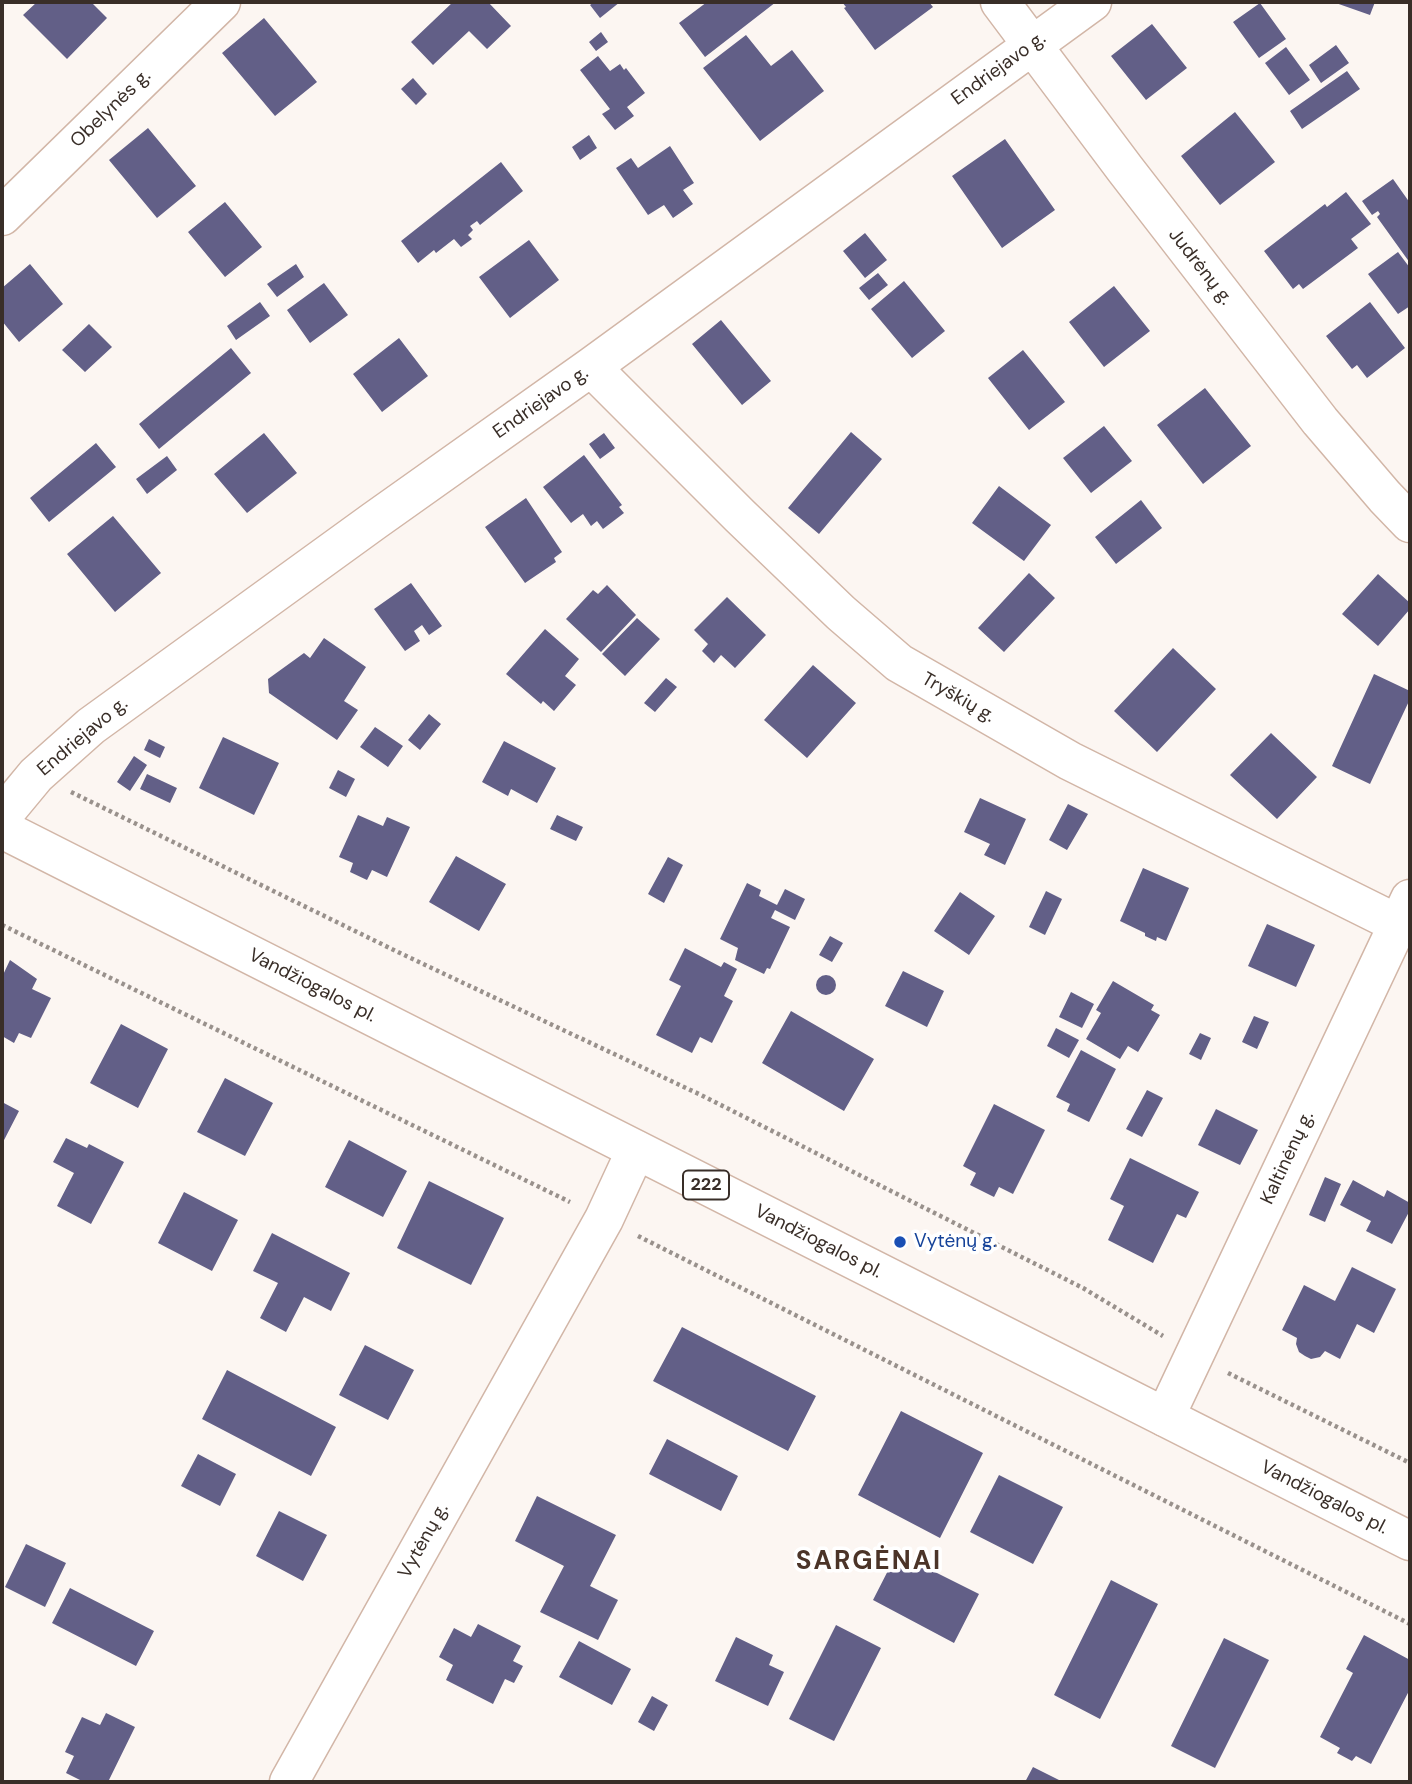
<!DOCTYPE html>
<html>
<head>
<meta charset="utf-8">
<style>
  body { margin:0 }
  #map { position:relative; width:1412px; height:1784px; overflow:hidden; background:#fcf6f2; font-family:"DM Sans",sans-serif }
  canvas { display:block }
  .frame { position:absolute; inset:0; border:4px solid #392e28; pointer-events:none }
</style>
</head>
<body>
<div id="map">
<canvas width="1412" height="1784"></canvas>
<div class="frame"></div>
</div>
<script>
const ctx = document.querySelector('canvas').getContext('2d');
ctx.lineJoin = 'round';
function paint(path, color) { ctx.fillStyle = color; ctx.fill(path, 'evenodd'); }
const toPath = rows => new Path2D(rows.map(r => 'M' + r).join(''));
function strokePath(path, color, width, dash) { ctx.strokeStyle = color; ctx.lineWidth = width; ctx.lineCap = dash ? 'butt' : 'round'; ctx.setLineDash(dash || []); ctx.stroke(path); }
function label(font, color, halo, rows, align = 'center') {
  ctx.font = font + ' "DM Sans",sans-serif'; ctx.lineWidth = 7; ctx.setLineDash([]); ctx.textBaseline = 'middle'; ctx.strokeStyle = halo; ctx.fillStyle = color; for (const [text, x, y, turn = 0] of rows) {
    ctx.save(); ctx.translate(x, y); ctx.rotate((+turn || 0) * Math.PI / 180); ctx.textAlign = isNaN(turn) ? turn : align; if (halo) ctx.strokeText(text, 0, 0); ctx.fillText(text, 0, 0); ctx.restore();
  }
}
paint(toPath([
  [37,2,91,2,107,18,67,59,23,15],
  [453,2,488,2,511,26,487,49,469,31,433,65,411,42],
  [594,2,620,2,600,18,590,5],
  [707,2,776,2,705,57,679,23],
  [842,2,929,2,933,7,875,50,844,8,846,7],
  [1333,2,1375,2,1370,15],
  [1260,3,1286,39,1259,58,1233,22],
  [264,18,317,82,275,116,222,53],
  [1152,24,1187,68,1146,100,1111,56],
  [601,32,608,42,596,51,589,42],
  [746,35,771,66,792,50,824,91,760,141,703,68],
  [1336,45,1349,63,1321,83,1309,65],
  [1286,47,1310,80,1289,95,1265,63],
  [598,56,610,71,620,64,624,70,626,68,645,93,627,107,634,116,615,130,602,114,610,109,580,70],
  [1347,71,1360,89,1302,129,1290,111],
  [413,78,427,94,416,105,401,89],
  [1235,112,1275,162,1220,205,1181,156],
  [148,128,196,186,157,218,109,160],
  [589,135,597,148,580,160,572,147],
  [1005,139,1055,210,1002,248,952,176],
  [670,146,694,183,683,190,693,204,673,218,664,205,648,215,616,168,631,158,638,168],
  [501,162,523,191,480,225,477,221,470,226,473,230,468,235,472,239,461,247,454,239,436,253,434,250,418,263,401,241],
  [1393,179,1410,203,1410,263,1377,217,1380,214,1378,211,1372,215,1362,201],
  [1346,192,1371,224,1351,239,1358,248,1303,289,1299,284,1293,289,1264,251,1325,204,1327,207],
  [225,202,262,247,225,277,188,232],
  [865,233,887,260,865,278,843,251],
  [529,240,559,280,510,318,479,277],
  [1398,252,1410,268,1410,306,1398,314,1368,274],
  [30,264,63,304,19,342,2,321,2,288],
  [296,264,304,277,277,297,267,284],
  [878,273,888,285,869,300,859,288],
  [904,281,945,331,912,358,871,309],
  [324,283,348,315,310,343,287,310],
  [1114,286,1150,331,1104,367,1069,322],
  [260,302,270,316,236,340,227,326],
  [1370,302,1405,348,1367,378,1357,365,1352,369,1326,336],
  [721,320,771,381,742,405,692,344],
  [89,324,112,347,85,372,62,350],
  [399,338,428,376,382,412,353,374],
  [231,348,251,373,159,449,139,424],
  [1023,350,1065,402,1029,430,988,378],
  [1205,388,1251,446,1203,484,1157,425],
  [1104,426,1132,461,1091,493,1063,458],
  [851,432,882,459,819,534,788,508],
  [264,433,297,473,247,513,214,474],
  [604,433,615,448,600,459,589,444],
  [96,443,116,467,49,522,30,498],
  [584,455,622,505,619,507,624,513,603,529,597,521,591,526,583,514,571,523,543,487],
  [167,456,177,470,147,494,136,479],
  [999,486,1051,525,1024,561,972,523],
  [526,498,562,552,554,558,556,562,525,583,485,527],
  [1141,500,1162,528,1116,564,1095,537],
  [113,516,161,573,115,612,67,554],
  [1029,573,1055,598,1004,652,978,628],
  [1378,574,1410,603,1410,609,1378,646,1342,614],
  [411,583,442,626,429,635,422,625,414,631,420,641,405,651,374,609],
  [607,585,636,615,601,652,566,619,593,590,598,594],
  [727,597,766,635,735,668,721,655,714,663,702,651,708,644,694,630],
  [637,618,660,639,625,676,602,654],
  [545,629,579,659,565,676,576,685,554,711,543,701,541,704,506,674],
  [324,638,366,667,344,701,358,710,337,740,269,693,268,679,304,653,310,658],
  [1173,648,1216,689,1157,752,1114,711],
  [813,665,856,703,807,758,764,720],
  [1374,674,1410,691,1410,699,1370,784,1332,766],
  [666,678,677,687,655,712,644,703],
  [429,714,441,724,420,750,408,740],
  [375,727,403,746,388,767,360,747],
  [1271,733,1317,777,1277,819,1230,775],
  [223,737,279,763,254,815,199,788],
  [149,739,165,747,160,758,144,750],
  [504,741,556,768,537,803,511,789,508,796,482,782],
  [134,756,147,765,130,791,117,782],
  [338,770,355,779,346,797,329,788],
  [147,774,177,788,170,803,140,789],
  [980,798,1026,819,1005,865,984,855,990,844,964,832],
  [1068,804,1088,814,1067,850,1049,840],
  [358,815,383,826,387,817,410,827,387,877,372,870,367,880,350,872,353,863,339,857],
  [557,815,583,827,576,841,550,829],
  [456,856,506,884,479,931,429,902],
  [668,857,683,865,664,903,648,894],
  [1143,868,1189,888,1166,941,1157,937,1156,941,1145,936,1145,933,1120,921],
  [747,883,761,890,759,896,777,905,785,889,805,899,795,920,775,910,771,918,790,927,770,969,767,968,764,974,735,960,738,948,720,939],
  [1046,891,1062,899,1045,935,1029,927],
  [960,892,995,916,969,955,934,931],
  [1267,924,1315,945,1296,987,1248,966],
  [830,936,843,943,832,962,819,955],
  [685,948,721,967,724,962,737,969,724,996,733,1001,712,1043,700,1037,692,1053,656,1035,681,986,669,980],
  [10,960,37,979,32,989,51,998,31,1038,19,1033,14,1043,2,1036,2,977],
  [903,971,944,991,927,1027,885,1006],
  '816 985a10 10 0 1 1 20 0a10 10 0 1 1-20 0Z',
  [1113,981,1154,1005,1151,1010,1160,1015,1138,1052,1128,1046,1120,1059,1086,1039,1101,1013,1096,1010],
  [1071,992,1094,1004,1082,1028,1059,1017],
  [791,1011,874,1059,844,1111,762,1063],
  [1254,1016,1269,1022,1257,1049,1242,1042],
  [121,1024,168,1049,138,1108,90,1083],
  [1056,1028,1079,1040,1069,1058,1047,1046],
  [1200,1033,1211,1038,1201,1060,1189,1054],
  [1081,1050,1116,1069,1089,1122,1067,1111,1070,1104,1056,1097],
  [225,1078,273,1103,245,1156,197,1132],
  [1147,1090,1163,1098,1142,1137,1126,1129],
  [2,1102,19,1111,2,1144],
  [994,1104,1045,1130,1013,1194,999,1187,994,1197,970,1185,976,1173,963,1166],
  [1216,1109,1258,1130,1240,1165,1198,1145],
  [66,1138,87,1148,89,1144,124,1162,91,1224,57,1206,74,1173,53,1162],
  [349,1140,407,1171,383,1217,325,1187],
  [1130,1158,1199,1192,1186,1218,1177,1214,1153,1263,1108,1240,1124,1206,1110,1199],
  [1325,1177,1341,1184,1325,1222,1309,1215],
  [1353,1180,1384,1197,1387,1190,1410,1203,1410,1210,1392,1244,1366,1231,1371,1221,1340,1205],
  [429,1181,504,1218,471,1285,397,1248],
  [184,1192,238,1220,212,1271,158,1243],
  [272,1233,350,1273,331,1311,304,1297,286,1332,260,1318,278,1283,253,1271],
  [1352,1267,1396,1289,1374,1333,1357,1324,1340,1359,1325,1351,1320,1357,1311,1359,1305,1356,1299,1352,1296,1344,1297,1338,1282,1330,1304,1285,1335,1301],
  [682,1327,816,1396,788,1451,653,1381],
  [365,1345,414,1370,388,1420,339,1395],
  [227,1370,336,1427,311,1476,202,1419],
  [901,1411,983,1453,940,1538,858,1495],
  [667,1439,738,1476,721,1511,649,1474],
  [198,1454,236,1474,220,1506,181,1486],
  [999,1475,1063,1507,1033,1564,970,1532],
  [537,1496,616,1535,590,1586,618,1600,598,1640,540,1612,564,1566,515,1541],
  [279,1511,327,1535,303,1581,256,1556],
  [26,1544,66,1563,45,1607,5,1587],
  [897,1553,979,1594,954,1643,873,1600],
  [1111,1580,1158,1604,1100,1719,1054,1695],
  [70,1588,154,1631,136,1666,52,1623],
  [478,1624,521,1646,513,1661,523,1666,514,1683,505,1679,493,1704,446,1680,453,1665,439,1657,454,1628,471,1637],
  [836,1625,881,1648,834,1741,789,1719],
  [1364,1635,1410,1660,1410,1689,1371,1764,1356,1756,1352,1761,1337,1753,1340,1748,1320,1737,1353,1673,1346,1669],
  [736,1637,773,1655,769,1665,784,1672,768,1706,715,1681],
  [1224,1638,1269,1660,1215,1768,1171,1746],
  [579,1641,631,1669,612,1705,559,1677],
  [652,1696,668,1705,654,1731,638,1722],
  [106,1713,135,1727,108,1782,84,1782,66,1773,74,1756,65,1752,82,1717,100,1725],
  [1033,1767,1063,1782,1025,1782]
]), '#625f87');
const street = toPath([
  [1000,2,1125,169,1320,421,1385,497,1410,523],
  [2,216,221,2],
  [591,367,740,516,841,613,899,663,1070,761,1398,924],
  [2,816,36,775,91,726,374,521,591,367,1092,2],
  [1165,1417,1410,899]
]);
const secondary = toPath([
  [289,1782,604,1219,636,1150]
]);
const primary = toPath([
  [2,829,1410,1541]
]);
strokePath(street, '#d2b6a7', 41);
strokePath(secondary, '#d2b6a7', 41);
strokePath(primary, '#d2b6a7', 41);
strokePath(toPath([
  [71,792,402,954,701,1095,1083,1288,1163,1336],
  [2,925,570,1202],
  [638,1236,1410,1624],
  [1228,1373,1410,1463]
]), '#99918c', 4.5, [3.5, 3.5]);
strokePath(street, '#fff', 38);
strokePath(secondary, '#fff', 38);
strokePath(primary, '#fff', 38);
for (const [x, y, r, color] of [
  [900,1242,7,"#1a4fb4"]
]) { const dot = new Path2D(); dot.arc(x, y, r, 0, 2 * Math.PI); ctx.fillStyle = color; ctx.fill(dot); strokePath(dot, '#fff', 2.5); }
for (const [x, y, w] of [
  [706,1185,46]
]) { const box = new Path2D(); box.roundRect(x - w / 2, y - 14.5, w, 29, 5); ctx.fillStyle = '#fff'; ctx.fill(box); strokePath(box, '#392e28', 2); }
label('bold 18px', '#392e28', null, [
  ["222",706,1185]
]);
label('19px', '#392e28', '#fff', [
  ["Endriejavo g.",999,69,-36],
  ["Obelynės g.",111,109,-44],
  ["Judrėnų g.",1200,267,52],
  ["Endriejavo g.",541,403,-35],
  ["Tryškių g.",958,698,30],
  ["Endriejavo g.",83,737,-40],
  ["Vandžiogalos pl.",312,986,27],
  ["Kaltinėnų g.",1288,1158,-65],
  ["Vandžiogalos pl.",818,1242,27],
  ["Vandžiogalos pl.",1324,1498,27],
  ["Vytėnų g.",424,1541,-61]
]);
label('19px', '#164399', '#fff', [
  ["Vytėnų g.",914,1242]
], 'left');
ctx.letterSpacing = '2px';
label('bold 26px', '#4b3428', '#fff', [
  ["SARGĖNAI",869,1562]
]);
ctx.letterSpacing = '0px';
</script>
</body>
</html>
